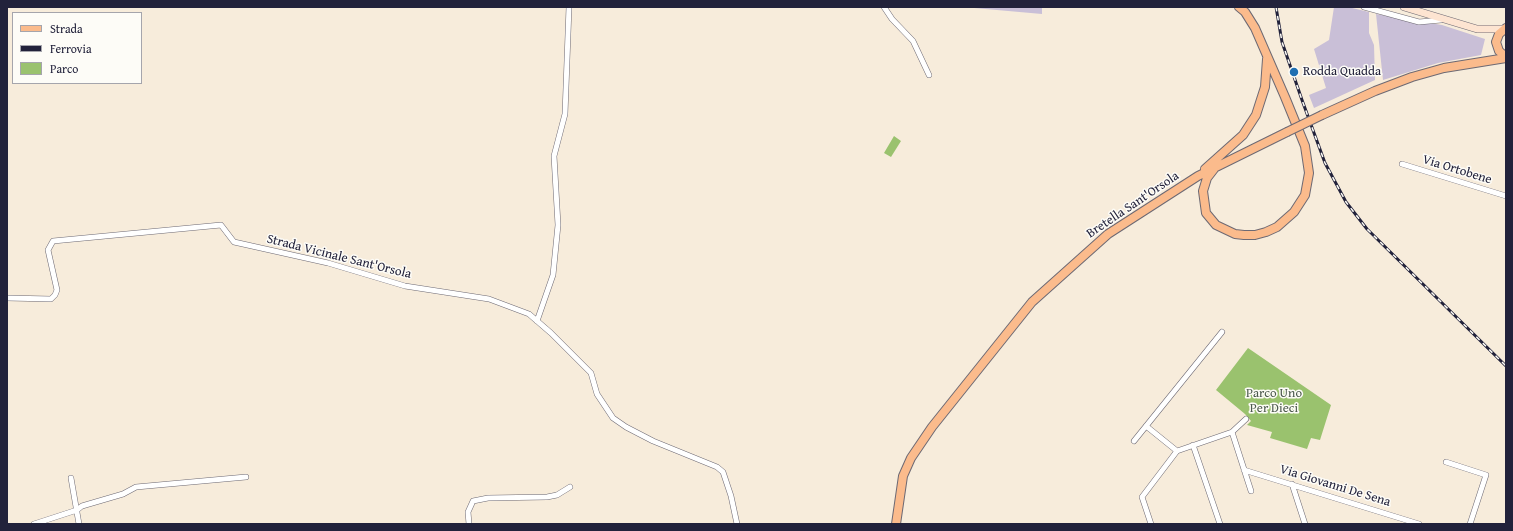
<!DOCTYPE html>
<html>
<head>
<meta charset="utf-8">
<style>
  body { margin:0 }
  #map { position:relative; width:1513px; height:531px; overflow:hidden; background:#f7ecdb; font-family:"Gentium Book Plus",serif }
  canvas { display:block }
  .frame { position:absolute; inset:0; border:8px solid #22223b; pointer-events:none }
  .legend { position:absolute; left:12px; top:12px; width:130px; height:72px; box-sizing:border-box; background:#fdfcf7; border:1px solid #a5a5ac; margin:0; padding:5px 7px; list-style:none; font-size:12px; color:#22223b }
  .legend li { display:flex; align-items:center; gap:8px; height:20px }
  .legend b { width:20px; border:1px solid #a5a5ac }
</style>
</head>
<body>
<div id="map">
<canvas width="1513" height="531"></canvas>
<div class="frame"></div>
<ul class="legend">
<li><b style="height:5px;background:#fbbb8c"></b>Strada</li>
<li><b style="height:5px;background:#22223b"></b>Ferrovia</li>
<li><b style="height:11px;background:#9ac26e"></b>Parco</li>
</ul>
</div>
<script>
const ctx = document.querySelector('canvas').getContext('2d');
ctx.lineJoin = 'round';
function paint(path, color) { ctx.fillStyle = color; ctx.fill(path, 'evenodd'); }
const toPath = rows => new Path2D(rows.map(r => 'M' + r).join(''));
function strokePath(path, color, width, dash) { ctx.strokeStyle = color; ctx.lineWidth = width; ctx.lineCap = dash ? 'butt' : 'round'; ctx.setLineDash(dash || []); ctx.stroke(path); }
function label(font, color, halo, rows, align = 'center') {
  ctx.font = font + ' "Gentium Book Plus",serif'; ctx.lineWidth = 3; ctx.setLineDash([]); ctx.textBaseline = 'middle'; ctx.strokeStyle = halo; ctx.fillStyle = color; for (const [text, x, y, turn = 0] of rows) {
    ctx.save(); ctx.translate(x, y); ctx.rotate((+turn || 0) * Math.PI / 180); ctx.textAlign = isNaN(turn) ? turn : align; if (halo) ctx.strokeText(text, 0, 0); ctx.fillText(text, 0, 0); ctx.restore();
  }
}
paint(toPath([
  [963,7,1042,7,1042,14],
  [1334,7,1339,8,1348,7,1369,12,1369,33,1374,45,1375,80,1314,108,1309,95,1326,88,1314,49,1329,40],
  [1376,14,1442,25,1485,39,1481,55,1438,63,1383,80]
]), '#c9bfd7');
paint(toPath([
  [894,136,901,141,891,157,884,153],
  [1248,348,1331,405,1320,440,1311,438,1307,449,1270,438,1272,432,1247,425,1251,421,1245,414,1216,390]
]), '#9ac26e');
const street = toPath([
  [884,7,892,19,913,41,929,75],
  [1364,7,1419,22,1441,20],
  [1402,164,1506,196],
  [7,298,51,299,55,295,57,290,48,250,53,241,221,225,234,242,328,263,405,286,489,299,529,314,551,333,591,373,597,394,613,418,626,427,653,441,717,467,723,472,731,496,737,524],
  [537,321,553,275,558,225,554,156,565,114,569,7],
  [1146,426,1177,451],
  [1232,432,1251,491],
  [1134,441,1222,332],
  [1193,445,1220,524],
  [1446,462,1486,475,1470,524],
  [1244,470,1419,524],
  [71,478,79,524],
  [1292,484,1305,524],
  [34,524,77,510,82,506,123,494,136,487,246,477],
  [469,524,468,512,473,501,488,498,547,497,557,495,570,487],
  [1151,524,1142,497,1177,451,1232,432,1246,419]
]);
const secondary = toPath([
  [1404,7,1477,29,1504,29]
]);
const primary = toPath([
  [1506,28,1499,34,1496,42,1499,51,1506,57],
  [1322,115,1375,91,1412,77,1444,68,1506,58],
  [1205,169,1243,135,1256,115,1265,87,1267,59],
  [1214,169,1207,178,1203,191,1206,213,1216,225,1235,234,1244,235,1255,235,1266,232,1277,227,1294,212,1305,195,1309,173,1305,146,1285,97,1255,28,1245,12,1239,7],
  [896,524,903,476,911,458,932,427,1032,302,1108,234,1198,176,1287,132]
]);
strokePath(street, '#6d6973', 6);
strokePath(secondary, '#6d6973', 8);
strokePath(primary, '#6d6973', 10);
strokePath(street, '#fff', 5);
strokePath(secondary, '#fde4d1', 7);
strokePath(primary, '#fbbb8c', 8);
const rail = toPath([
  [1276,7,1282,42,1302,100,1325,163,1346,202,1367,229,1506,366]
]);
strokePath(rail, '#22223b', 3);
strokePath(rail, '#fdfcf7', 1.5, [4.5]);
const primaryBridge = toPath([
  [1287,132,1322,115]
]);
strokePath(primaryBridge, '#6d6973', 10, []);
strokePath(primaryBridge, '#fbbb8c', 8);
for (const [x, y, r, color] of [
  [1294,72,5,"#1f6fb2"]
]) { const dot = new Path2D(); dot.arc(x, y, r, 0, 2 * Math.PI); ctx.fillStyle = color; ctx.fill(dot); strokePath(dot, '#fdfcf7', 1.5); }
label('13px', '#22223b', '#fdfcf7', [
  ["Rodda Quadda",1303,72]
], 'left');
label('13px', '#22223b', '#fdfcf7', [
  ["Via Ortobene",1457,170,17],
  ["Bretella Sant'Orsola",1133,205,-34],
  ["Strada Vicinale Sant'Orsola",339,257,14],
  ["Via Giovanni De Sena",1335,486,17]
]);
label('13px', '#4c5a4d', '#fdfcf7', [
  ["Parco Uno",1274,394],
  ["Per Dieci",1274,409]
]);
</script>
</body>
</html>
